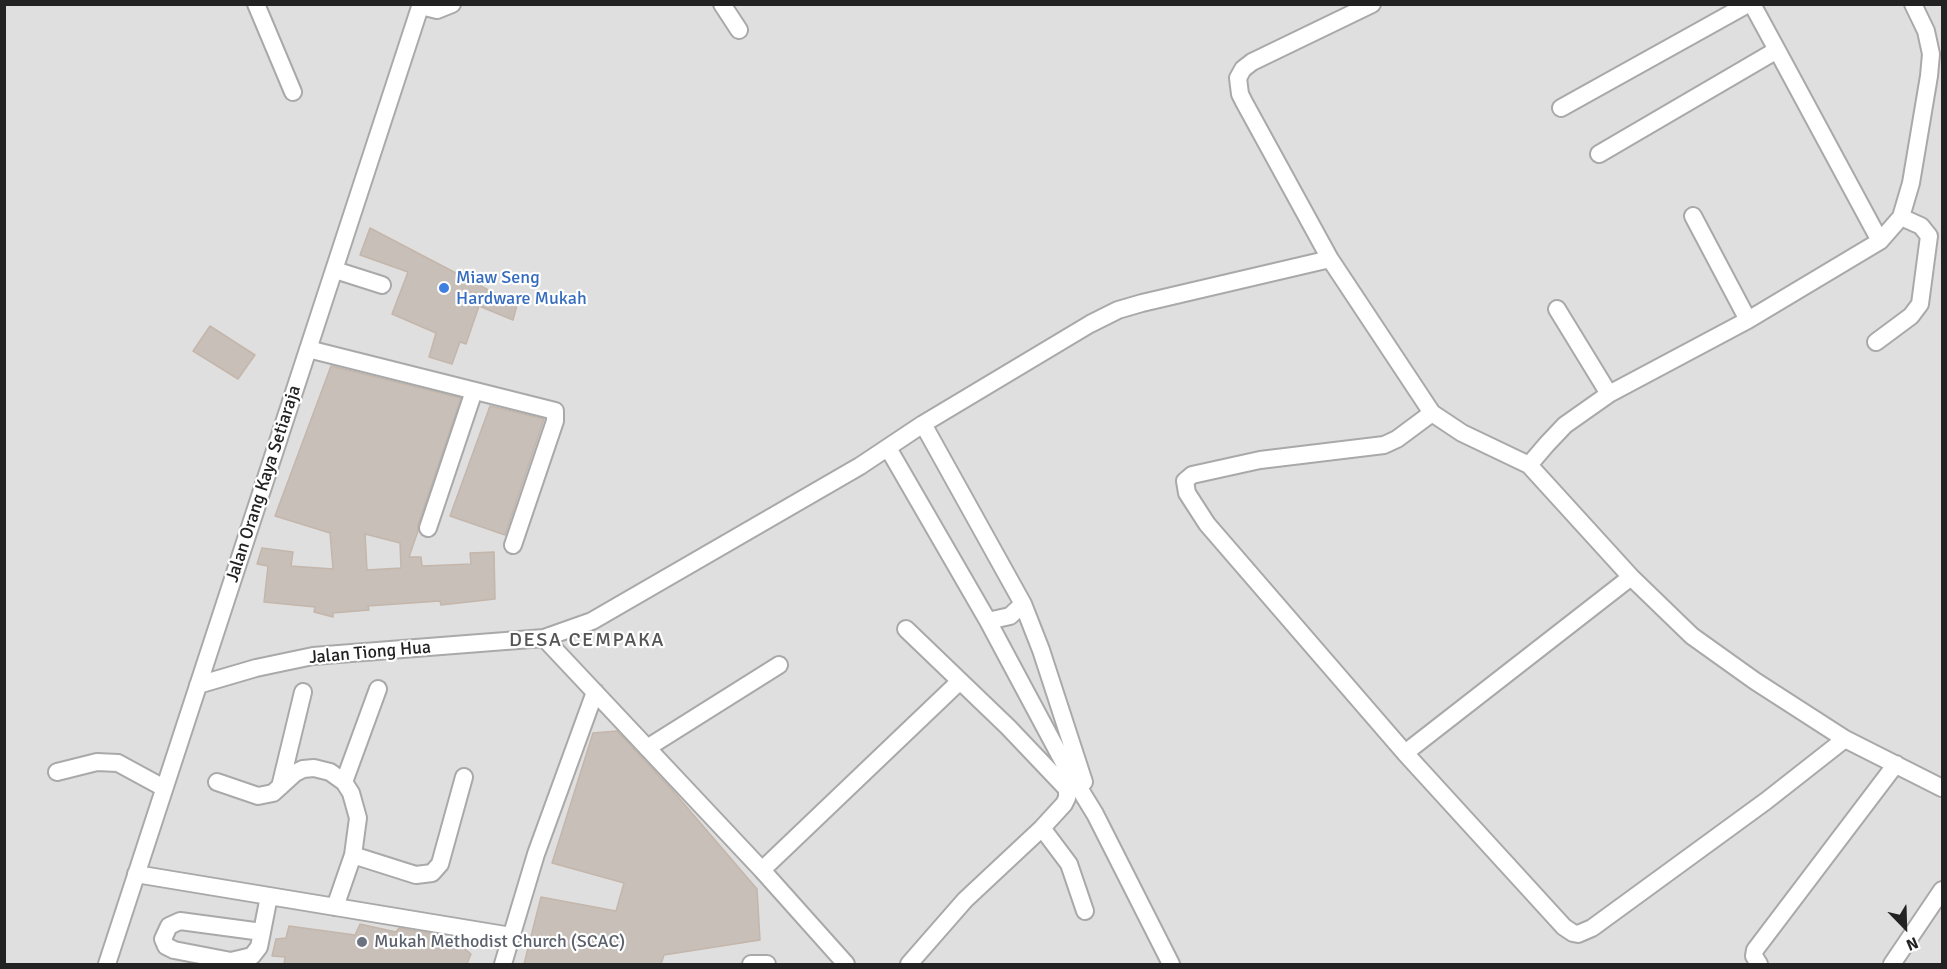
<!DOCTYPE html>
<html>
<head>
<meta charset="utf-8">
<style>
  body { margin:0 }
  #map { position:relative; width:1947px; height:969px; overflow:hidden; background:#f2efe9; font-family:Signika,sans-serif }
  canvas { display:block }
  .frame { position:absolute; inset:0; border:6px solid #222; pointer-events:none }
  .north { position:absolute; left:1875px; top:897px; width:60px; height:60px; -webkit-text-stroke:4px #fff; paint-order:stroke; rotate:157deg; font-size:16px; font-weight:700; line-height:24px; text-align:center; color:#222 }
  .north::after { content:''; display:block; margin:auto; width:21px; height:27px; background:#222; clip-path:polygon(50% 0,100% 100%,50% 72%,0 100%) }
</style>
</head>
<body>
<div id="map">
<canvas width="1947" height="969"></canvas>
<div class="frame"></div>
<div class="north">N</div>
</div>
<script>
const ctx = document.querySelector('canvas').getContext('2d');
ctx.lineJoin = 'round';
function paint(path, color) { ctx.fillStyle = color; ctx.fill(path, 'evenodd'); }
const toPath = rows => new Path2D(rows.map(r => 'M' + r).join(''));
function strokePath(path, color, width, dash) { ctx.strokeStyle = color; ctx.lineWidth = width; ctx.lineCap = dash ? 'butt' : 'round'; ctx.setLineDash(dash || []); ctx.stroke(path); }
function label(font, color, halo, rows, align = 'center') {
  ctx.font = font + ' Signika,sans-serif'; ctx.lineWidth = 4.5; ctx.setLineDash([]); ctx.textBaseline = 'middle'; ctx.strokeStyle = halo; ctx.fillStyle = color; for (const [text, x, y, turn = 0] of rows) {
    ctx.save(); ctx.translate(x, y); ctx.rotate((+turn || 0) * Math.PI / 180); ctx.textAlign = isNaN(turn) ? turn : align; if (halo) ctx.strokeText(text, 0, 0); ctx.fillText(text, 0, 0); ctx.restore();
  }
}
paint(toPath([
  [5,5,1942,5,1942,964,5,964]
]), '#e0dfdf');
const building = toPath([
  [370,228,517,305,513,320,479,306,466,344,460,342,452,364,429,357,436,333,392,314,408,272,360,255,370,228],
  [210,326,255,355,238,379,193,351,210,326],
  [331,366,461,398,418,525,418,531,409,557,421,557,422,566,471,564,470,553,494,552,495,599,441,605,440,601,368,606,369,610,333,613,333,617,314,612,315,607,264,602,268,566,257,564,262,548,293,552,291,566,333,569,330,533,275,516,331,366],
  [365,534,400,543,401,568,367,570,365,534],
  [490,406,544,419,505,535,450,516,490,406],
  [617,731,673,791,757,889,760,940,664,955,661,964,524,964,541,897,616,911,624,883,552,863,593,733,617,731],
  [360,924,396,932,399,928,439,935,437,941,459,944,471,954,467,964,284,964,285,957,272,956,276,939,286,938,289,926,355,935,360,924]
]);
paint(building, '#c7bfb8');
strokePath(building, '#c4b6ab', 1.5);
const minor = toPath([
  [256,4,293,92],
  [722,4,739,30],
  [421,6,437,10,452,4],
  [1777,50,1880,241,1901,217,1911,183,1929,76,1931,54,1926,31,1913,4],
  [1561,108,1748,4],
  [1599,154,1777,50,1752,4],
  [1693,216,1748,320],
  [1330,259,1244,102,1240,94,1238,78,1243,69,1252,62,1372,4],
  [335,270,382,285],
  [1557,309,1609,394],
  [1876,342,1911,316,1920,304,1929,236,1921,226,1901,217],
  [308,349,555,411,555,421,513,545],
  [1432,413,1397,439,1384,445,1260,460,1192,475,1185,481,1187,493,1207,524,1405,753,1564,927,1573,933,1578,934,1592,928,1766,801,1845,739],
  [923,424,1023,604,1041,650,1084,782],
  [888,448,988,621,1065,765,1095,814,1171,964],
  [1529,465,1631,577,1692,636,1755,681,1845,739,1942,788],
  [428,528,474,391],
  [988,621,1010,616,1023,604],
  [906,629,1008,727,1067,789,1067,798,1064,804,1042,828],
  [198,685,256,668,313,656,544,638],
  [647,748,779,665],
  [1405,753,1631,577],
  [57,772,97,762,118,763,164,788],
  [217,782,258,796,273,793,295,773,303,769,314,768,330,772,344,782,351,793,358,818,353,855,335,907],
  [344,782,378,689],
  [280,787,303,692],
  [353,855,416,875,432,873,440,864,464,777],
  [762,870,960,681],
  [136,874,511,936],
  [262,932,180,921,169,926,163,939,166,946,174,950,231,961,252,956,259,947,262,932,269,896],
  [107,964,421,4],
  [503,964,536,854,595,692],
  [751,964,767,964],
  [846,964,762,870,544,638,592,621,860,466,923,424,1090,324,1118,310,1142,303,1330,259,1432,413,1462,433,1529,465,1547,444,1565,425,1609,394,1748,320,1880,241],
  [909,964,965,900,1042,828,1069,864,1085,911],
  [1759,964,1754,956,1755,950,1896,764],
  [1892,964,1942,890]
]);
strokePath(minor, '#a9a9a9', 20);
strokePath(minor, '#fff', 16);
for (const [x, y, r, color] of [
  [444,288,6,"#3f7fe0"],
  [362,942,6,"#6b7280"]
]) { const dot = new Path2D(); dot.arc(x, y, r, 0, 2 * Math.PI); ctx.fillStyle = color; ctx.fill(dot); strokePath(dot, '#fff', 2); }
label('18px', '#366cbe', '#fff', [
  ["Miaw Seng",456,278],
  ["Hardware Mukah",456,299]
], 'left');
label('18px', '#222', '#fff', [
  ["Jalan Orang Kaya Setiaraja",264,484,-72],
  ["Jalan Tiong Hua",370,653,-5]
]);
label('18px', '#5b616d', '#fff', [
  ["Mukah Methodist Church (SCAC)",374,942]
], 'left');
ctx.letterSpacing = '1.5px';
label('20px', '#555', '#fff', [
  ["DESA CEMPAKA",587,641]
]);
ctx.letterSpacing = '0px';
</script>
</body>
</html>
